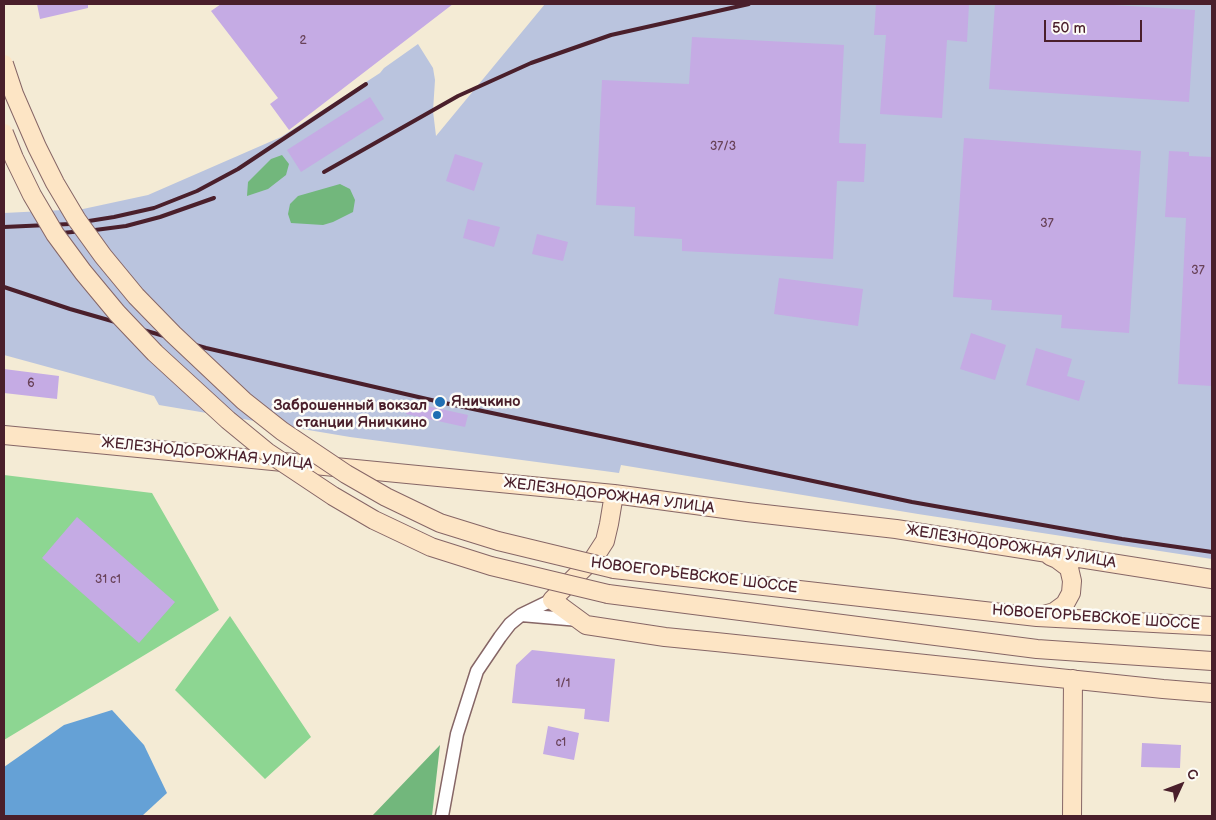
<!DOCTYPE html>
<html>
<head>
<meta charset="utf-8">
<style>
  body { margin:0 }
  #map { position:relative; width:1216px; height:820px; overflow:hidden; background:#f4ebd5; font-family:"Balsamiq Sans",sans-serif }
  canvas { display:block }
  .frame { position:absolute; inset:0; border:5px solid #4a1f2b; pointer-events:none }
  .north { position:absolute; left:1156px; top:760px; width:50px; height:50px; -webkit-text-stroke:4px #fdfcf7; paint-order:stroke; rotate:47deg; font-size:14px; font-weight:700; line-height:20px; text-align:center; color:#4a1f2b }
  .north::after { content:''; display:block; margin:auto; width:18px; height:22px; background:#4a1f2b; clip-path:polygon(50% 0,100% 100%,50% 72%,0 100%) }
  .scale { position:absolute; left:1044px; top:20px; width:98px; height:22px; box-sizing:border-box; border:2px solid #4a1f2b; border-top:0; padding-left:6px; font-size:15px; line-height:18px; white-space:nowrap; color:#4a1f2b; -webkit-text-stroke:4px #fdfcf7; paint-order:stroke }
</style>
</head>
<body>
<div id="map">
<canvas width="1216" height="820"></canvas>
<div class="frame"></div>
<div class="north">С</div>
<div class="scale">50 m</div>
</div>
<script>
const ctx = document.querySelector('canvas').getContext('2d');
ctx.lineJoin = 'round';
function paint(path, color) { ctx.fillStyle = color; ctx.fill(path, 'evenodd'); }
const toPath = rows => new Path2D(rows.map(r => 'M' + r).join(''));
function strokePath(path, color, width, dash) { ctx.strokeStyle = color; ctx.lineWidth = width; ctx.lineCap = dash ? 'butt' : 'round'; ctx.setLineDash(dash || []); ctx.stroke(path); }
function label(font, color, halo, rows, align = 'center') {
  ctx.font = font + ' "Balsamiq Sans",sans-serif'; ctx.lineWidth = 5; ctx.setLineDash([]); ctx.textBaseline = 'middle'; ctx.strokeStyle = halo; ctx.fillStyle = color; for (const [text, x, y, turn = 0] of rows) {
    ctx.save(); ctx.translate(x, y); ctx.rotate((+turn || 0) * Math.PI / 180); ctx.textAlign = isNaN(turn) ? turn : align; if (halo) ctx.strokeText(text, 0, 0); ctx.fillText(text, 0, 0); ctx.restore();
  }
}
paint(toPath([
  [545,4,1212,4,1212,559,918,514,621,465,619,473,350,437,159,405,154,396,4,355,4,213,83,209,148,195,281,137,380,73,384,68,418,44,433,68,435,80,433,111,436,136]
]), '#bac4de');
paint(toPath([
  [4,475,152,493,219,610,4,740],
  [230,616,311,737,265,779,175,690]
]), '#8dd692');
paint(toPath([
  [282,155,289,164,286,175,268,189,247,196,248,182,271,159],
  [340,184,350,189,355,200,353,212,333,222,323,225,291,223,288,214,290,204,298,196],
  [440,745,432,816,372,816]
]), '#72b77c');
paint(toPath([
  [112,710,144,745,167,793,142,816,4,816,4,767,64,725]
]), '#65a1d6');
paint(toPath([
  [37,4,88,4,88,8,40,19],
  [221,4,453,4,289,130,270,104,278,98,211,11],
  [876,4,969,4,967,42,947,40,942,118,880,114,886,35,874,35],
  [995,4,1097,4,1195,10,1189,102,989,89],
  [692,37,844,45,839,143,866,144,864,182,837,181,833,259,682,251,682,239,634,236,635,207,596,205,602,80,689,84],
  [370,97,384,119,301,172,287,150],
  [964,138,1141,151,1129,333,1061,328,1062,315,991,310,992,300,953,297],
  [1169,151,1189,152,1189,156,1212,157,1212,386,1178,384,1186,218,1165,217],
  [455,154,483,163,474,191,446,181],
  [468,219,500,227,494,247,463,238],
  [537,234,568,242,563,261,532,254],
  [779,278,863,289,858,326,774,314],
  [971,333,1006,345,995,380,960,369],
  [1036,348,1072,359,1067,376,1085,381,1079,401,1026,385],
  [4,369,59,376,57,399,4,393],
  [409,402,468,415,465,427,406,414],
  [77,517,175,602,139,643,42,558],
  [532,650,615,659,609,722,584,719,585,709,512,703,516,665],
  [548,726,579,733,574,760,543,754],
  [1142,743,1181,745,1180,768,1141,767]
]), '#c5abe4');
const street = toPath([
  [521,615,579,620],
  [442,816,457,734,477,671,500,637,510,624,521,615,552,600]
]);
const secondary = toPath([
  [4,435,614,494,747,512,896,529,1212,579],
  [614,494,609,524,605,541,594,558,552,600,586,625,665,637,716,642,1163,689,1212,693],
  [614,569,1037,617,1212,626],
  [608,594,1037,649,1212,661],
  [1040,616,1054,612,1065,604,1071,593,1072,581,1069,568,1057,559,1050,556],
  [1072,816,1073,679]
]);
strokePath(street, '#866666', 15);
strokePath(secondary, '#866666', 20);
strokePath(street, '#fff', 12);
strokePath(secondary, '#fde5c5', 18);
strokePath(toPath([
  [324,172,458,96,531,63,611,35,749,4],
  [4,227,70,224,114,217,154,208,197,191,238,169,366,84],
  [50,234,95,230,126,226,160,217,214,198],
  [4,287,70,309,206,348,440,402,912,502,1122,539,1212,552]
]), '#4a1f2b', 4);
const secondaryBridge = toPath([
  [4,64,14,94,37,147,55,183,77,220,103,256,136,296,173,334,244,401,282,431,346,474,386,497,440,523,498,541,614,569],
  [4,133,14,158,32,195,55,234,83,272,117,313,155,353,228,420,267,452,333,496,374,520,431,547,491,566,608,594]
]);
strokePath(secondaryBridge, '#866666', 20, []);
strokePath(secondaryBridge, '#fde5c5', 18);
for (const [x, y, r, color] of [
  [440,402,6,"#1f6fb2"],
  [437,415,5,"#1f6fb2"]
]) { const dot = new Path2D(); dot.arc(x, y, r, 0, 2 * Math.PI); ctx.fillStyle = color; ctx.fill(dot); strokePath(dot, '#fdfcf7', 2); }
label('12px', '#694259', null, [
  ["2",303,41],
  ["37/3",723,147],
  ["37",1047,224],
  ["37",1198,271],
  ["6",31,384],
  ["31 с1",108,580],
  ["1/1",563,684],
  ["с1",561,743]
]);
label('bold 15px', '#4a1f2b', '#fdfcf7', [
  ["Яничкино",451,402],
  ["Заброшенный вокзал",427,406,"right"],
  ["станции Яничкино",427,423,"right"]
], 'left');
label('15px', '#4a1f2b', '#fdfcf7', [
  ["ЖЕЛЕЗНОДОРОЖНАЯ УЛИЦА",207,454,6],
  ["ЖЕЛЕЗНОДОРОЖНАЯ УЛИЦА",609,496,7],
  ["ЖЕЛЕЗНОДОРОЖНАЯ УЛИЦА",1011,547,9],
  ["НОВОЕГОРЬЕВСКОЕ ШОССЕ",694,576,7],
  ["НОВОЕГОРЬЕВСКОЕ ШОССЕ",1096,618,4]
]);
</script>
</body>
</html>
